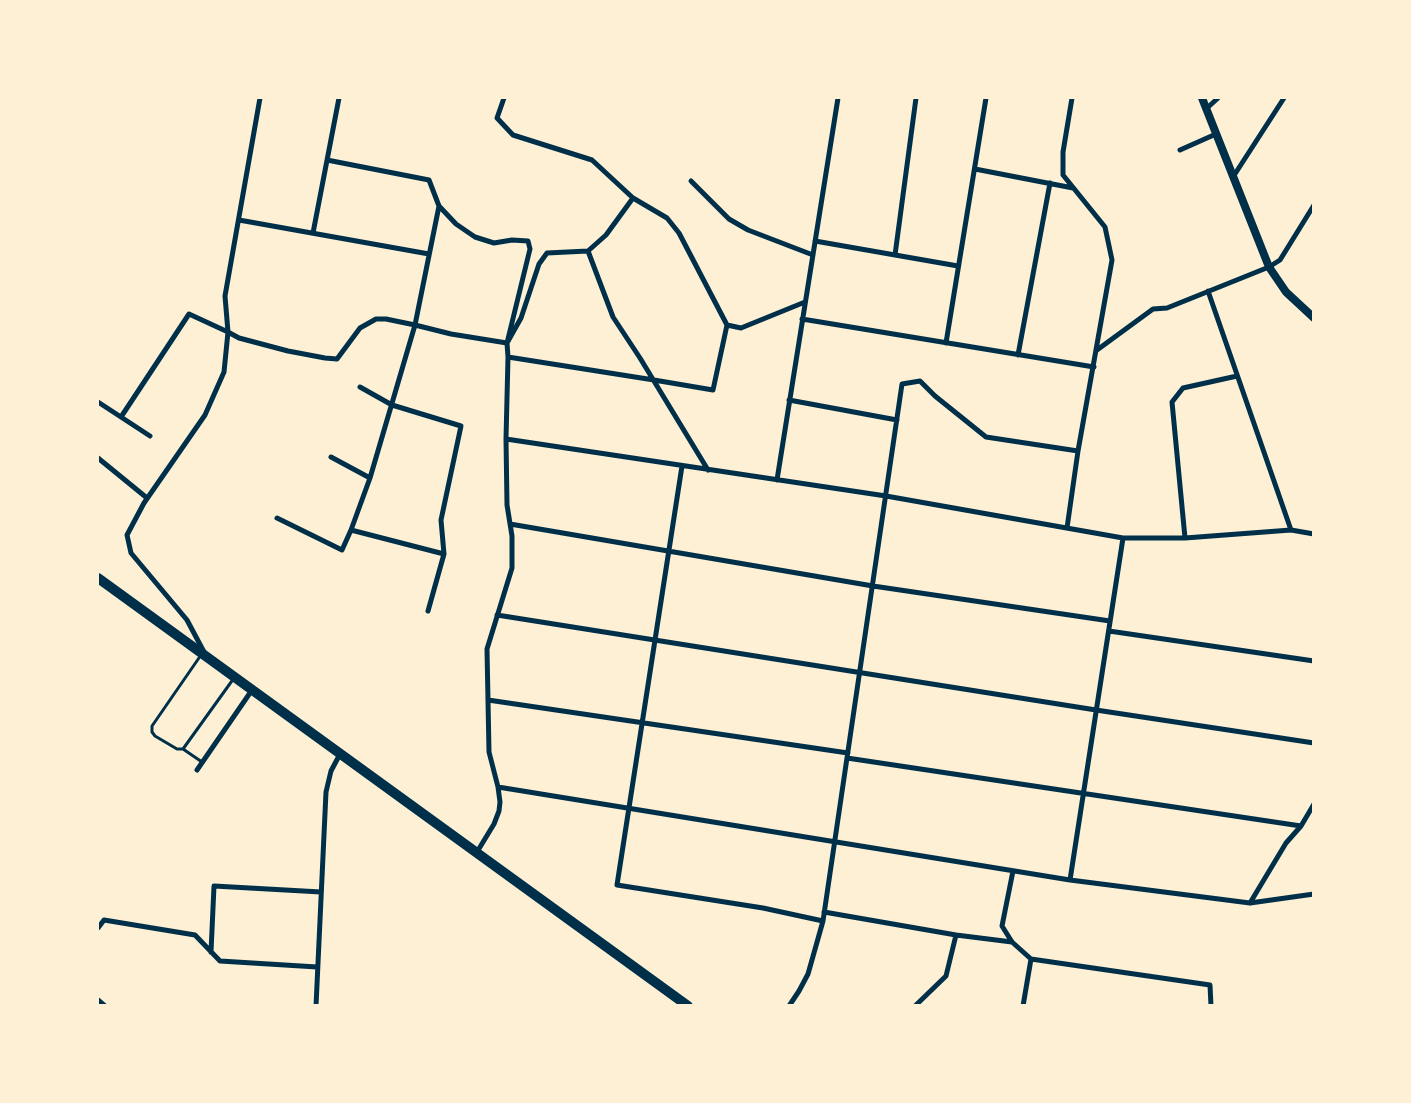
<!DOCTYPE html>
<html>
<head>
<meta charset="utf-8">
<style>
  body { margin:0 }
  #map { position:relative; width:1411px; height:1103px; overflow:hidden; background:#fdf0d5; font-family:"DejaVu Sans",sans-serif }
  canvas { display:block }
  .frame { position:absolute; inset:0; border:99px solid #fdf0d5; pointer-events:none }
</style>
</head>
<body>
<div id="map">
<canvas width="1411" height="1103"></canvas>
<div class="frame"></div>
</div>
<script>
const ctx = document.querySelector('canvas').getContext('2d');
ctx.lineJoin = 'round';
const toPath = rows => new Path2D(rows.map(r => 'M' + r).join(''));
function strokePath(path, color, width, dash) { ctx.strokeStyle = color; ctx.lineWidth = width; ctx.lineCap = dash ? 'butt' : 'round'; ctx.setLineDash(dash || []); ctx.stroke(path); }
strokePath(toPath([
  [201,655,152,726,152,732,155,736,177,749,183,749,234,678],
  [183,749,202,762]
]), '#003049', 3);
strokePath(toPath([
  [260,98,225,296,228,332,239,338,288,351,325,358,337,359,360,328,376,319,386,319,415,325,439,206,429,180,327,160],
  [504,98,497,118,513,135,592,160,633,198,667,218,679,233,727,325],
  [1206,109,1218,98],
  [1180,150,1216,134],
  [975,169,1073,188],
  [1233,177,1284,98],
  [691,181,729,219,748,230,813,255],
  [239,220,429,254],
  [313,233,339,98],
  [815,241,958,266],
  [588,251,606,235,633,198],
  [895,255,916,98],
  [1208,291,1291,530],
  [802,319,1094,367],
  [946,343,986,98],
  [1097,350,1153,309,1167,308,1269,267,1280,260,1314,205],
  [1018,355,1050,183],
  [508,357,654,380,713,390,727,325,741,328,805,302],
  [360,387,392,405,461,426,441,520,444,554],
  [789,400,897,420],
  [98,402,150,436],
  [121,417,189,314,228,332,224,372,205,415,144,503,127,535,131,553,187,620,204,652],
  [506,439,886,496,1123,538,1185,538,1291,530,1314,534],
  [331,457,370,478],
  [98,458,147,498],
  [682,466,617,885,763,908,823,921],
  [777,480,838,98],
  [277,518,342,550,351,530],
  [510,524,873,586,1110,621],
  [1067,528,1078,451,1112,260,1105,227,1063,175,1063,152,1072,98],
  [1185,538,1172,402,1183,388,1237,376],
  [428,611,444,554,351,530,370,478,415,325,451,334,507,343,530,249,528,241,512,240,494,243,475,237,456,224,439,206],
  [497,615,1096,710,1314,743],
  [1109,631,1314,661],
  [488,700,848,753],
  [847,758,1301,826],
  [197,770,252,690],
  [498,787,1070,880,1250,903,1314,894],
  [477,852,494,824,499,811,500,802,498,787,489,752,487,649,512,568,512,536,507,505,506,439,508,357,507,343,521,318,539,264,547,253,588,251,613,317,640,358,708,470],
  [1013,871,1002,926,1012,942,1031,959,1023,1006],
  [1070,880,1123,538],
  [1250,903,1286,843,1301,826,1314,804],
  [824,912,956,935,1012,942],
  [98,928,104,920,195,935,220,961,317,967],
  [211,952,214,886,321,892],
  [1031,959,1210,985,1211,1006],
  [98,1000,105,1006],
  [316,1006,326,792,331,771,340,754],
  [789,1006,799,991,808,974,823,921,902,384,920,381,935,396,986,437,1078,451],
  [915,1006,946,976,956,935]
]), '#003049', 5);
strokePath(toPath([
  [1202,98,1269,267,1286,292,1314,318]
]), '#003049', 8);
strokePath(toPath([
  [98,578,688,1006]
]), '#003049', 10);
</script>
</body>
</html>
